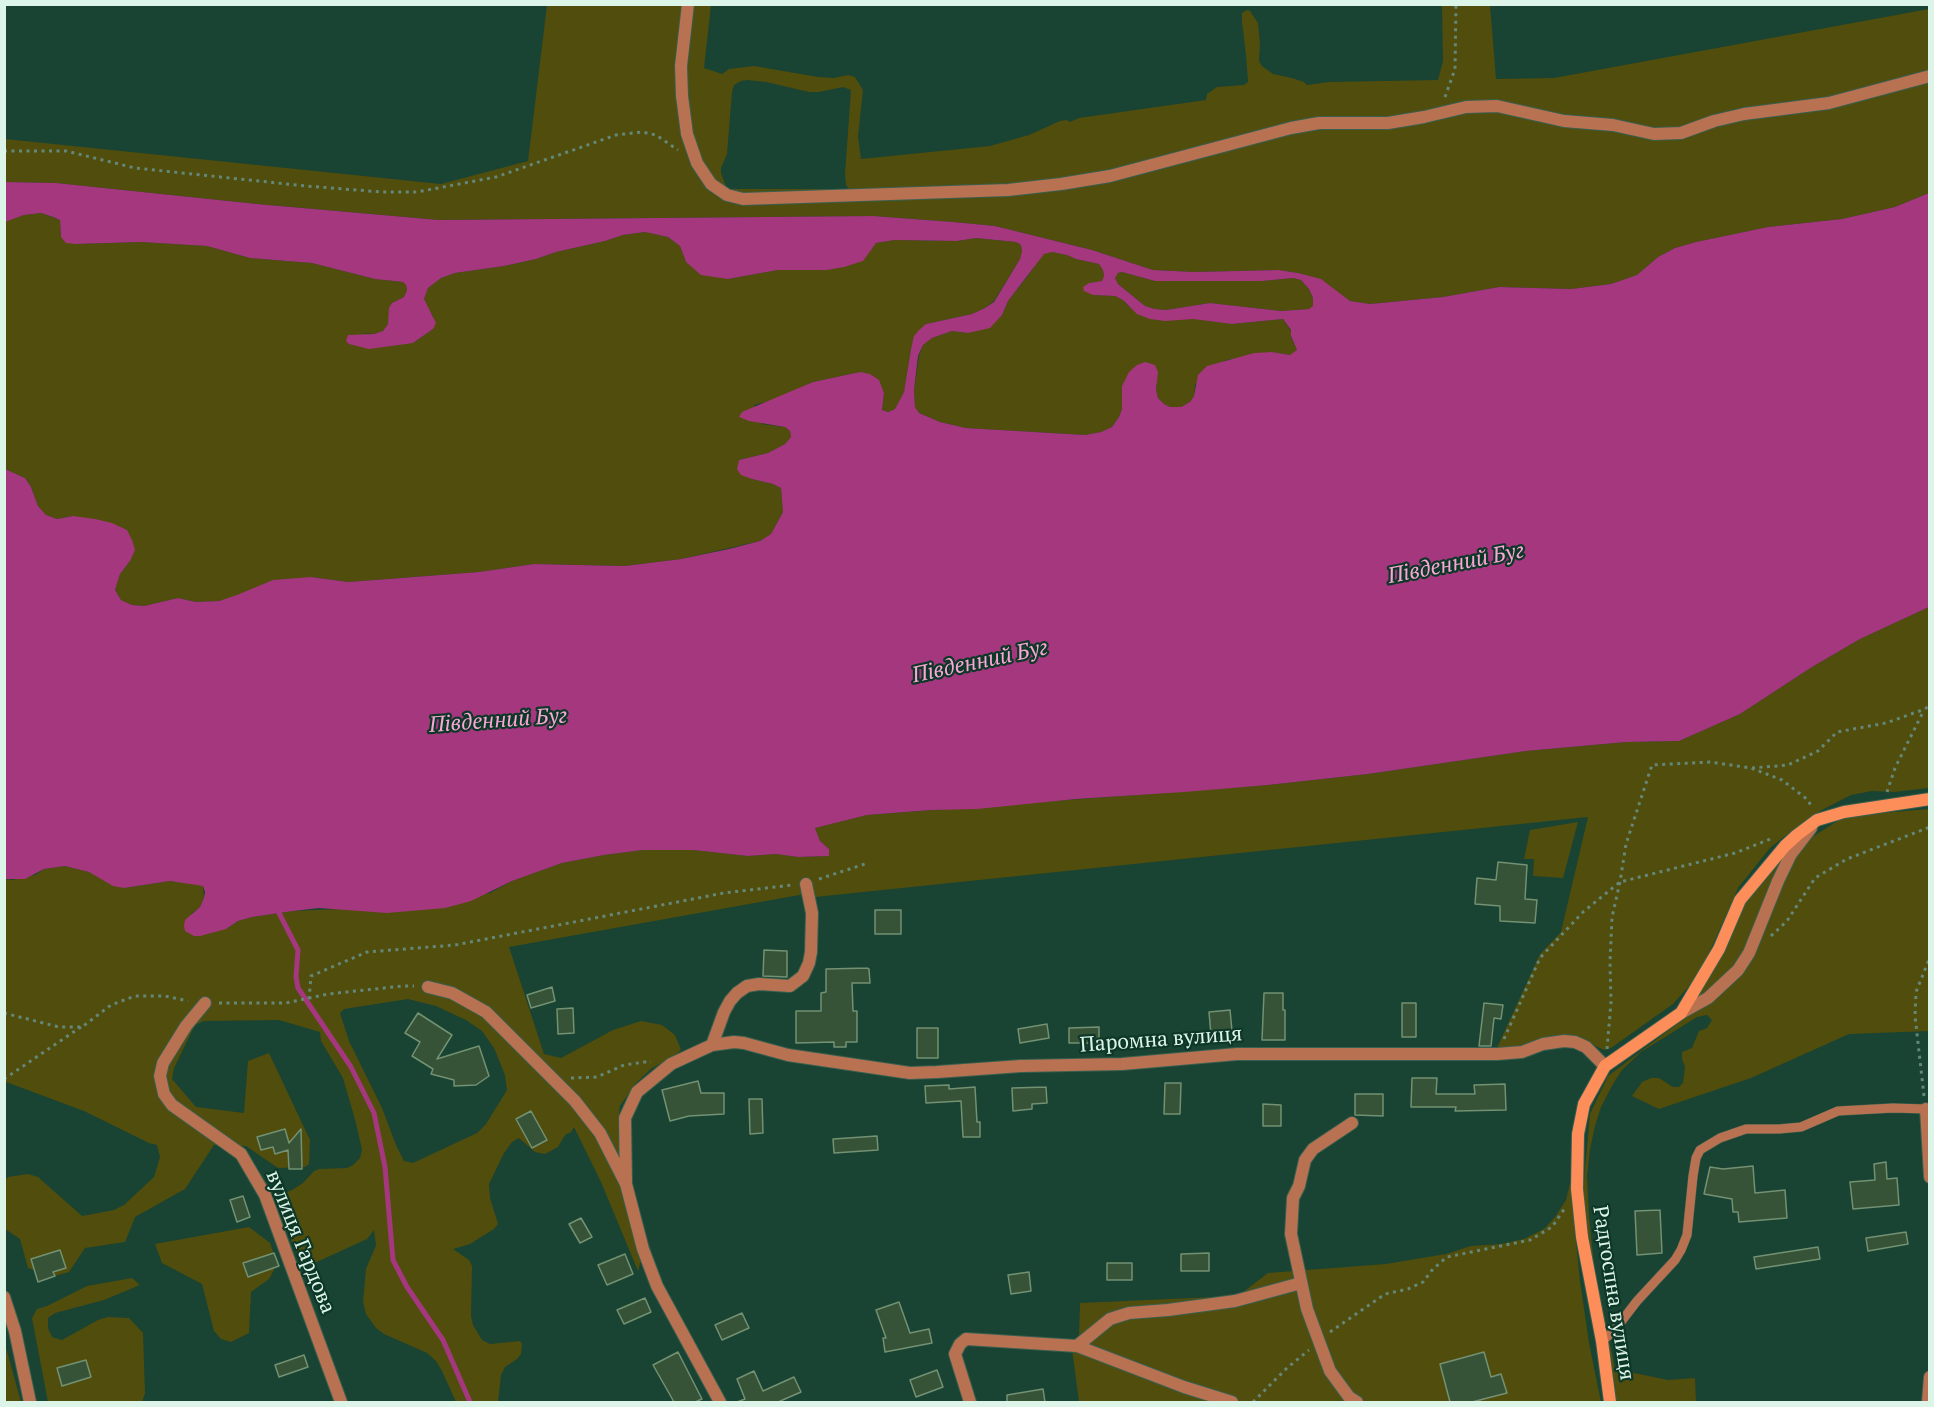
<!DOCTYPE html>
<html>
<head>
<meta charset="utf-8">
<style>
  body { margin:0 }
  #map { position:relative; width:1934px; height:1407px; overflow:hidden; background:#194332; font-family:"PT Serif",serif }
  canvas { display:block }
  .frame { position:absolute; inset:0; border:6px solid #ddf4e9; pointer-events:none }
</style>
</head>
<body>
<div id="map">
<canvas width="1934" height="1407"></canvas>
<div class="frame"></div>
</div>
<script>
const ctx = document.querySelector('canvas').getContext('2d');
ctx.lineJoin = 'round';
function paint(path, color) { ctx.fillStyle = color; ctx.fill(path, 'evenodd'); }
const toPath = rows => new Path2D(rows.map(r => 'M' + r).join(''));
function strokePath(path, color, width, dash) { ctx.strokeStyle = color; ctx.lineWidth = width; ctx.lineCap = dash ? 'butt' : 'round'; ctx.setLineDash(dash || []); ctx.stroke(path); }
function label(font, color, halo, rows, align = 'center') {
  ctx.font = font + ' "PT Serif",serif'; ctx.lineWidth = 4.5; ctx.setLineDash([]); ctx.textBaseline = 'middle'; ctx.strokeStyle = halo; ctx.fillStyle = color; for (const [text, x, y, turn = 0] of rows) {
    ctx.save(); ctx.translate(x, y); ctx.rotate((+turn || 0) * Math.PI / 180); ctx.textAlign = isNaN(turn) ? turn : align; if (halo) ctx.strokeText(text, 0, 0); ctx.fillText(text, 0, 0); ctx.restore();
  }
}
paint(toPath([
  [547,5,684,5,679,42,677,84,681,125,695,166,707,184,716,191,716,182,704,167,697,153,690,133,685,105,684,58,691,5,711,5,704,68,722,74,729,69,754,66,818,77,834,78,848,75,855,77,863,90,858,136,861,159,990,146,1029,135,1060,121,1067,120,1070,122,1079,118,1206,100,1207,94,1217,87,1244,85,1248,82,1246,55,1242,22,1242,13,1247,10,1250,11,1258,23,1260,44,1259,61,1262,66,1273,74,1292,78,1304,82,1307,85,1329,82,1438,80,1443,61,1442,5,1490,5,1496,79,1554,78,1929,9,1929,193,1895,207,1842,219,1768,227,1696,242,1675,248,1658,257,1637,275,1611,284,1571,289,1499,287,1443,297,1370,304,1350,301,1321,280,1298,273,1279,270,1194,272,1153,270,1092,250,995,226,953,222,873,216,439,220,257,204,56,183,5,182,5,139,441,184,528,161],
  [747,80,766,82,809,92,819,92,843,87,851,90,845,174,846,185,849,189,727,189,721,173,721,168,727,154,732,92,734,85,741,81],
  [41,213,60,220,61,237,76,244,141,242,207,246,250,258,312,263,375,279,403,282,406,285,407,290,404,297,392,303,388,324,383,331,374,334,362,333,413,343,433,329,433,316,426,306,424,299,428,288,441,278,455,273,504,266,536,259,556,252,605,241,623,235,645,232,668,237,680,246,686,262,728,279,778,270,827,270,876,243,895,240,957,241,976,238,1016,242,1021,245,1022,251,1020,259,994,301,985,308,972,314,926,324,911,349,904,392,895,409,888,412,882,410,884,393,860,372,813,382,774,400,754,405,762,424,785,427,790,431,791,437,785,444,768,453,739,460,752,479,773,484,781,488,783,512,771,534,760,541,681,559,625,566,534,564,479,572,348,582,311,577,219,601,196,602,178,598,144,606,132,605,121,600,115,590,120,574,130,561,73,516,57,519,46,515,38,506,31,487,25,478,5,469,4,222,24,215],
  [1052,252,1067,255,1076,259,1099,264,1103,269,1104,277,1102,281,1099,282,1089,283,1093,295,1115,296,1123,300,1128,306,1203,320,1232,324,1283,319,1291,331,1291,337,1297,350,1294,354,1290,355,1272,352,1226,360,1195,385,1194,396,1190,402,1181,407,1170,407,1164,404,1158,398,1156,390,1157,384,1122,386,1122,409,1119,417,1112,427,1101,432,1085,435,966,428,940,422,919,413,915,407,914,390,919,356,923,345,932,338,952,331,968,333,1002,315,1008,301,1027,277,1039,260,1044,253],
  [1122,272,1155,281,1261,281,1293,278,1301,280,1309,289,1313,298,1313,307,1309,309,1281,311,1210,303,1166,310,1155,309,1145,306,1118,284,1115,278,1118,273],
  [1929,607,1929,788,1894,792,1872,791,1851,795,1820,811,1785,836,1770,848,1738,888,1701,971,1691,984,1673,1004,1611,1048,1604,1050,1585,1041,1517,1050,1496,1050,1540,954,1561,932,1588,817,815,897,805,894,509,947,544,1054,561,1058,613,1030,641,1021,662,1025,675,1035,681,1050,672,1058,652,1068,636,1083,620,1106,618,1121,622,1167,627,1214,641,1260,638,1271,601,1182,574,1127,571,1132,565,1135,558,1147,545,1154,535,1152,519,1138,512,1142,504,1153,489,1184,490,1198,498,1224,494,1229,470,1244,453,1249,469,1260,472,1266,471,1316,473,1325,482,1340,490,1344,520,1341,522,1344,521,1354,517,1359,505,1367,501,1375,498,1402,456,1402,442,1371,436,1361,427,1353,384,1334,376,1328,366,1314,363,1302,366,1269,376,1245,374,1230,367,1239,308,1266,300,1260,283,1222,277,1204,276,1191,287,1192,292,1190,303,1183,314,1171,319,1169,347,1168,353,1165,360,1158,362,1150,356,1123,343,1078,321,1041,320,1032,279,1020,204,1021,195,1025,174,1068,172,1079,196,1107,244,1113,248,1061,269,1053,310,1140,309,1164,305,1167,278,1168,246,1146,214,1145,185,1189,135,1217,125,1242,85,1248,69,1272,55,1276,28,1268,20,1239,5,1229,5,1180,8,1177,28,1174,38,1177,82,1216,114,1210,124,1205,154,1177,160,1157,157,1145,149,1143,84,1111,6,1082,5,1084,5,879,12,880,35,875,44,869,65,866,89,872,124,888,170,881,197,884,203,886,204,898,200,907,191,914,226,929,238,921,252,917,293,911,338,909,490,893,512,881,562,863,604,855,643,850,693,850,748,856,776,854,798,857,829,856,829,849,820,841,815,828,867,815,1268,785,1368,774,1526,751,1626,742,1679,741,1740,714,1812,667,1860,639],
  [408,999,436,1006,466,1020,482,1031,494,1048,505,1075,507,1090,486,1124,477,1133,413,1163,404,1161,396,1145,382,1108,349,1041,340,1013,344,1009],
  [1929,809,1929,1031,1849,1034,1751,1078,1659,1109,1632,1096,1642,1082,1651,1078,1659,1078,1673,1087,1679,1087,1683,1083,1685,1067,1682,1059,1682,1052,1692,1048,1699,1031,1707,1028,1712,1020,1707,1015,1697,1017,1641,1052,1622,1070,1613,1084,1601,1107,1595,1126,1590,1149,1587,1176,1589,1215,1594,1265,1615,1369,1668,1380,1695,1378,1696,1402,1612,1402,1583,1193,1590,1114,1608,1076,1689,1015,1746,899,1783,856,1845,816],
  [1578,822,1563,878,1533,876,1534,859,1524,859,1530,830],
  [1570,1183,1580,1281,1589,1343,1601,1402,1079,1402,1072,1349,1079,1337,1080,1303,1238,1296,1268,1273,1386,1264,1446,1254,1471,1246,1501,1244,1524,1239,1544,1229,1555,1217,1566,1200],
  [249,1227,270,1243,276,1260,274,1270,269,1279,251,1292,249,1333,231,1342,221,1339,214,1331,202,1284,162,1263,155,1244],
  [132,1278,140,1285,104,1300,55,1313,48,1318,48,1328,52,1337,62,1340,98,1320,108,1317,129,1318,143,1333,145,1393,142,1402,48,1402,32,1318,37,1309,47,1306,87,1286],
  [4,1344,5,1344,21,1402,5,1402]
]), '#514d0d');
paint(toPath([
  [5,182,56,183,257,204,439,220,873,216,953,222,995,226,1092,250,1153,270,1194,272,1279,270,1298,273,1321,279,1350,301,1370,304,1443,297,1499,287,1571,289,1611,284,1637,275,1658,257,1675,248,1696,242,1768,227,1842,219,1895,207,1929,193,1929,607,1860,639,1812,667,1740,714,1679,741,1626,742,1526,751,1368,774,1268,785,1184,792,1076,799,977,809,932,810,867,815,815,828,820,841,829,849,829,856,798,857,776,854,748,856,693,850,643,850,604,855,562,863,512,881,471,901,445,908,387,913,319,908,293,911,252,917,238,921,226,929,200,936,194,936,185,931,184,926,185,920,200,907,204,898,205,892,203,886,170,881,124,888,113,886,89,872,65,866,44,869,25,879,5,879,5,469,25,478,31,487,38,506,46,515,57,519,73,516,95,519,112,523,127,530,132,540,135,550,130,561,120,574,115,590,121,600,132,605,144,606,178,598,196,602,219,601,237,595,273,580,311,577,348,582,388,579,479,572,534,564,625,566,681,559,729,549,760,541,771,534,783,512,781,488,773,484,752,479,741,475,737,469,739,460,768,453,785,444,791,437,790,431,785,427,749,421,739,417,742,412,813,382,860,372,870,374,879,380,884,393,882,410,888,412,895,409,904,392,911,349,914,336,919,330,926,324,972,314,985,308,994,302,1020,259,1022,251,1021,245,1016,242,976,238,957,241,895,240,876,243,863,261,844,267,827,270,778,270,728,279,701,275,686,262,680,246,668,237,645,232,623,235,605,241,556,252,536,259,504,266,455,273,441,278,428,288,424,299,436,323,433,329,413,343,369,349,349,344,346,341,348,335,374,334,383,331,388,324,389,308,392,303,404,297,407,290,406,285,403,282,375,279,312,263,250,258,207,246,141,242,76,244,66,243,61,237,60,220,53,217,41,213,24,215,5,222],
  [1052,252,1067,255,1076,259,1099,264,1103,270,1104,276,1102,281,1089,283,1083,287,1084,291,1093,295,1115,296,1123,300,1137,314,1150,319,1165,321,1193,319,1232,324,1283,319,1291,330,1291,336,1297,350,1290,355,1272,352,1254,353,1207,366,1198,375,1194,396,1190,402,1181,407,1170,407,1164,404,1158,398,1156,390,1158,372,1155,365,1145,362,1137,365,1129,372,1122,386,1122,409,1119,417,1112,427,1101,432,1085,435,966,428,940,422,919,413,915,407,914,390,918,356,923,345,932,338,952,331,968,333,990,328,1002,315,1008,301,1044,254],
  [1122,272,1155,281,1262,281,1293,278,1301,280,1309,289,1313,298,1313,306,1309,309,1281,311,1210,303,1166,310,1155,309,1145,306,1118,284,1115,278,1118,273]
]), '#a5377e');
strokePath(toPath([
  [276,907,298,950,296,977,298,988,351,1067,374,1113,385,1167,393,1260,407,1287,443,1340,470,1402]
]), '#a5377e', 5);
const building = toPath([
  [1498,862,1527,865,1525,899,1537,900,1535,923,1500,921,1500,906,1475,904,1477,878,1496,880,1498,862],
  [875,910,901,910,901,934,875,934,875,910],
  [764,950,787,951,787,977,763,976,764,950],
  [867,968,869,969,870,983,852,983,853,1011,857,1011,857,1042,846,1042,846,1047,834,1047,834,1042,796,1043,796,1011,821,1011,821,993,826,992,826,969,867,968],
  [552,987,555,1001,531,1008,527,995,552,987],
  [1264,993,1283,993,1283,1010,1285,1010,1285,1040,1262,1040,1264,993],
  [1402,1003,1416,1003,1416,1037,1402,1037,1402,1003],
  [1484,1003,1503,1005,1501,1019,1494,1018,1491,1046,1479,1046,1484,1003],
  [573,1008,574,1033,558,1034,557,1009,573,1008],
  [1230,1010,1233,1041,1219,1043,1218,1034,1211,1035,1209,1012,1230,1010],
  [418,1013,452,1035,437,1059,479,1046,489,1076,476,1085,454,1086,454,1080,431,1074,433,1069,412,1056,420,1042,405,1033,418,1013],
  [1047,1024,1049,1038,1020,1043,1018,1029,1047,1024],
  [1099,1027,1099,1043,1069,1043,1069,1028,1099,1027],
  [917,1028,938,1028,938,1058,917,1058,917,1028],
  [1412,1078,1437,1078,1436,1094,1475,1094,1474,1085,1505,1084,1506,1110,1455,1111,1456,1107,1411,1107,1412,1078],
  [698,1081,701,1093,724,1093,724,1114,689,1116,670,1121,662,1090,698,1081],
  [1165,1083,1181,1083,1180,1114,1164,1114,1165,1083],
  [949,1085,949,1089,975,1087,977,1122,980,1122,980,1137,963,1137,961,1101,926,1103,925,1086,949,1085],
  [1046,1087,1047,1103,1032,1104,1032,1109,1013,1111,1012,1088,1046,1087],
  [1355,1094,1383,1094,1383,1116,1355,1115,1355,1094],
  [749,1099,762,1099,763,1133,750,1134,749,1099],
  [1263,1104,1281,1105,1281,1126,1263,1126,1263,1104],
  [531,1111,547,1140,532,1148,516,1119,531,1111],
  [285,1129,289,1143,301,1129,302,1169,289,1169,288,1150,275,1154,273,1147,261,1150,257,1137,285,1129],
  [877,1136,878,1150,834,1153,833,1139,877,1136],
  [1886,1162,1887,1179,1897,1178,1899,1205,1853,1209,1850,1182,1875,1180,1874,1164,1886,1162],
  [1753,1166,1755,1193,1785,1190,1787,1218,1739,1222,1738,1212,1733,1212,1732,1199,1704,1194,1710,1167,1723,1169,1753,1166],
  [243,1196,250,1217,237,1222,230,1200,243,1196],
  [1660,1210,1662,1253,1637,1255,1635,1211,1660,1210],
  [581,1218,592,1237,580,1243,569,1224,581,1218],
  [1906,1232,1908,1244,1868,1251,1866,1238,1906,1232],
  [1818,1247,1820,1259,1756,1269,1754,1257,1818,1247],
  [60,1250,66,1268,53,1272,55,1276,38,1282,31,1259,60,1250],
  [274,1253,279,1266,248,1277,243,1263,274,1253],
  [1209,1253,1209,1271,1181,1271,1181,1254,1209,1253],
  [625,1254,633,1274,607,1285,598,1265,625,1254],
  [1107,1263,1132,1263,1132,1280,1107,1280,1107,1263],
  [1029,1272,1031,1291,1011,1294,1008,1275,1029,1272],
  [645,1298,651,1312,624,1324,617,1310,645,1298],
  [899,1302,910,1333,929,1329,932,1343,885,1352,883,1338,886,1338,876,1310,899,1302],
  [742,1313,749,1328,722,1340,715,1325,742,1313],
  [678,1352,702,1399,695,1402,674,1402,653,1365,678,1352],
  [1484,1352,1491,1377,1501,1374,1507,1393,1472,1402,1450,1402,1440,1364,1484,1352],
  [304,1355,308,1367,279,1377,275,1365,304,1355],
  [86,1360,91,1377,62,1386,57,1368,86,1360],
  [937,1370,943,1387,916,1397,910,1380,937,1370],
  [754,1371,763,1391,794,1377,801,1392,778,1402,737,1402,745,1399,737,1379,754,1371],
  [1043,1389,1045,1402,1007,1402,1007,1395,1043,1389]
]);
paint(building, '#375337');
strokePath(building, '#739173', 1.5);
const lane = toPath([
  [1602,1341,1614,1331,1637,1301,1675,1260,1681,1250,1687,1235,1693,1176,1696,1158,1700,1150,1720,1138,1746,1129,1779,1129,1801,1127,1838,1111,1893,1108,1926,1109]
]);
const street = toPath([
  [688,4,681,66,682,96,687,134,697,163,711,184,727,195,743,199,1008,190,1061,184,1110,176,1291,128,1319,123,1388,123,1424,117,1466,107,1497,106,1564,121,1613,125,1654,134,1681,133,1714,121,1744,114,1829,103,1930,76],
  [428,987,452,993,486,1012,575,1101,600,1133,626,1184,643,1249,657,1286,720,1402],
  [205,1003,186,1026,163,1063,160,1076,164,1094,172,1105,241,1154,265,1195,341,1402],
  [1681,1013,1708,998,1738,970,1749,953,1778,881,1791,854,1811,828],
  [712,1045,724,1012,730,1001,737,993,747,986,759,984,790,986,803,976,809,963,811,952,812,913,806,884],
  [1926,1109,1930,1177],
  [1352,1123,1313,1149,1305,1160,1299,1186,1293,1198,1291,1234,1307,1309,1330,1371,1349,1397,1357,1402],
  [626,1184,625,1118,637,1092,671,1064,712,1045,734,1042,744,1043,788,1055,910,1073,937,1072,1021,1066,1122,1064,1237,1054,1497,1054,1522,1052,1543,1044,1564,1041,1575,1042,1586,1047,1605,1066],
  [4,1297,15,1331,30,1402],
  [1077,1346,1110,1319,1129,1313,1168,1310,1235,1301,1301,1283],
  [970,1402,955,1354,960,1344,966,1339,1077,1346,1184,1387,1232,1402],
  [1928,1402,1930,1377]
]);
const secondary = toPath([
  [1610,1402,1602,1341,1582,1237,1577,1189,1578,1134,1584,1104,1605,1066,1681,1013,1719,949,1740,900,1785,846,1797,835,1817,820,1844,812,1930,799]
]);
strokePath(lane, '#385f4f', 10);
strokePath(street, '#385f4f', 14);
strokePath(secondary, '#385f4f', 14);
strokePath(toPath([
  [1445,97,1455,69,1456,4],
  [4,151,66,151,135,168,306,186,382,192,417,192,496,177,616,135,642,132,656,135,678,150],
  [1752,768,1788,765,1818,751,1837,732,1886,723,1925,709,1930,705],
  [1887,792,1895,768,1924,710],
  [819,879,865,864],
  [1771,936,1787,921,1815,878,1847,859,1930,827],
  [309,999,311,976,367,952,455,945,724,893,792,885],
  [219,1003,286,1003,328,994,403,986,414,986],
  [4,1013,59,1027,82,1027,111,1005,135,996,165,996,188,1001],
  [1504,1039,1540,958,1583,912,1620,882,1735,853,1773,838],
  [1607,1049,1611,1002,1610,962,1612,917,1620,882,1626,844,1652,765,1710,762,1751,768,1782,780,1808,800,1812,808],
  [571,1078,597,1077,624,1065,645,1062,651,1062],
  [4,1079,81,1027],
  [1924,1096,1915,1016,1916,992,1930,957],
  [1330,1332,1385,1294,1408,1289,1423,1282,1433,1269,1447,1257,1530,1240,1552,1227,1565,1208],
  [1253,1402,1287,1368,1309,1350]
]), '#648778', 3, [3, 4.5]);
strokePath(lane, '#b87151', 9);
strokePath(street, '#b87151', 12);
strokePath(secondary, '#fe8e59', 12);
label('21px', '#ddf4e9', '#0d3828', [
  ["Паромна вулиця",1161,1040,-4],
  ["вулиця Гардова",300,1242,68],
  ["Радгоспна вулиця",1613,1293,81]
]);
label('italic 22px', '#fba6d6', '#0d3828', [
  ["Південний Буг",1456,564,-11],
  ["Південний Буг",980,662,-12],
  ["Південний Буг",498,721,-4]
]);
</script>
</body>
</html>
